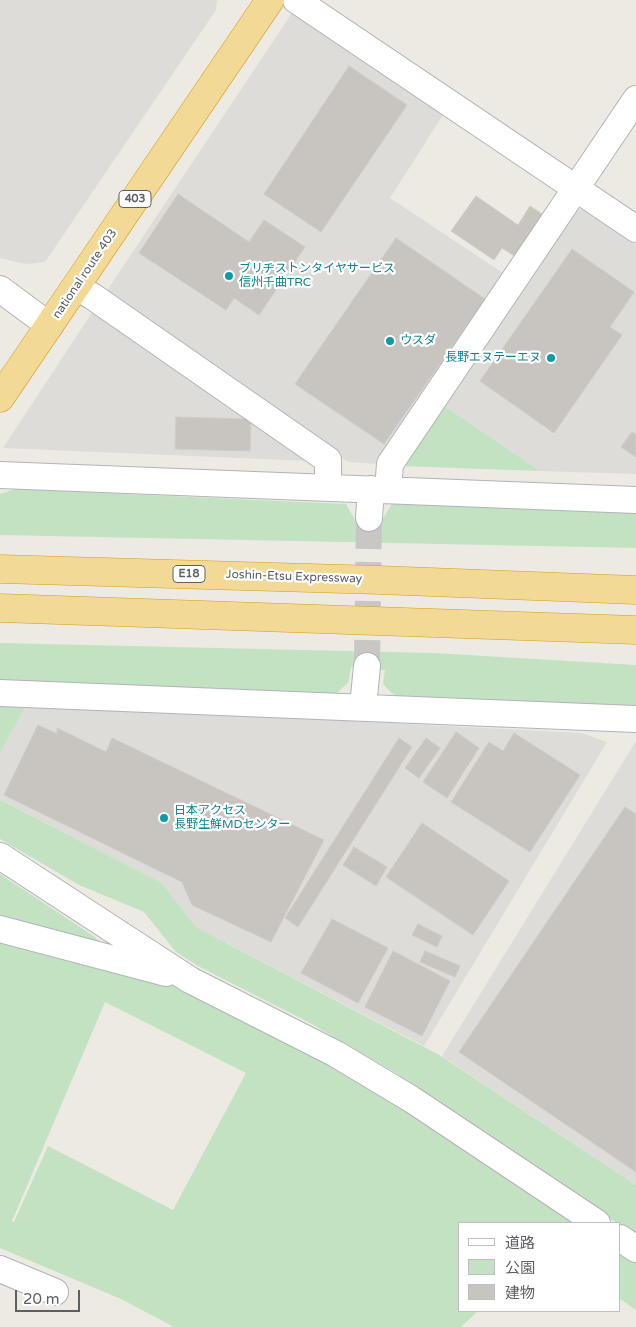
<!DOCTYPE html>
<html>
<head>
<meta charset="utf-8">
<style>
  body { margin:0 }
  #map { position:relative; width:636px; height:1327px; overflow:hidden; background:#edeae4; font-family:"Varela Round","Noto Sans JP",sans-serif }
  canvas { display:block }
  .legend { position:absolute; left:458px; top:1222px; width:162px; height:90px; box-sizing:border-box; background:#fff; border:1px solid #bebfc1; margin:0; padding:6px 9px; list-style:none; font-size:15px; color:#5c5f63 }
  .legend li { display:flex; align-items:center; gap:10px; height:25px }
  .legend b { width:25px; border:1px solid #bebfc1 }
  .scale { position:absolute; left:15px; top:1290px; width:65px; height:22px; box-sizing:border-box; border:2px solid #5c5f63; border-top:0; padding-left:6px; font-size:15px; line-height:18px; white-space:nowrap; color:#5c5f63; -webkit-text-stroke:4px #fff; paint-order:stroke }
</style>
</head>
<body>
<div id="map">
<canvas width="636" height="1327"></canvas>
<ul class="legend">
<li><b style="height:6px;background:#fff"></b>道路</li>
<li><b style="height:14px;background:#c3e2c2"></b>公園</li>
<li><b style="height:14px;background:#c8c5c0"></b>建物</li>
</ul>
<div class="scale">20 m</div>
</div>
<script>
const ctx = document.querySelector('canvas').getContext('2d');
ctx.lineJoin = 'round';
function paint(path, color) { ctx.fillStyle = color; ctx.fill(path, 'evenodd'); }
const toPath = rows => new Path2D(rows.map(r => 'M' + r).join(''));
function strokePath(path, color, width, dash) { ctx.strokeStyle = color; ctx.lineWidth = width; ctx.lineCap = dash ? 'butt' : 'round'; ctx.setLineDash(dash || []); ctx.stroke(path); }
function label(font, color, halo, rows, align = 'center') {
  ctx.font = font + ' "Varela Round","Noto Sans JP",sans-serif'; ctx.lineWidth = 4.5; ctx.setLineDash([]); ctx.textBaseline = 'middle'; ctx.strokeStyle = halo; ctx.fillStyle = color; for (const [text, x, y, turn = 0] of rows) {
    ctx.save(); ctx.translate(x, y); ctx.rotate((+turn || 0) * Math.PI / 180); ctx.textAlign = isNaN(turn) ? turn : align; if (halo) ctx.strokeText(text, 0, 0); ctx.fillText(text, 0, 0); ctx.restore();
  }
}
paint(toPath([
  [0,0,217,0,216,10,45,262,26,264,0,258],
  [292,13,443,115,390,198,506,275,379,464,348,462,104,295],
  [583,209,636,245,636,474,540,471,443,405,574,211],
  [95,308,310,461,3,448],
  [26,704,581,733,607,742,424,1046,196,927,162,883,0,800,0,753],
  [636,741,636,1185,442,1056]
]), '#dedcd8');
paint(toPath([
  [443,405,540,471,401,466],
  [15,489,346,504,355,520,381,522,393,502,636,509,636,548,0,535,0,494],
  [0,643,434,653,636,665,636,713,397,698,383,684,385,670,351,667,348,683,332,697,0,684],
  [0,702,26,705,0,753],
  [0,800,162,883,196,927,441,1056,636,1185,636,1236,620,1225,620,1223,617,1223,531,1167,396,1073,310,1023,198,966,176,952,144,912,79,885,0,839],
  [0,874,95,937,101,944,0,923],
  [0,938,177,981,392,1098,581,1223,460,1223,460,1311,478,1311,461,1327,174,1327,121,1299,0,1248],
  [105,1002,246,1073,173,1210,48,1146,14,1222,12,1221],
  [620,1248,636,1259,636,1310,620,1299]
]), '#c3e2c2');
const building = toPath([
  [349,66,407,105,321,232,264,194,349,66],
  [178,194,249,242,264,220,305,247,259,315,234,298,226,310,139,253,178,194],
  [476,196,518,225,530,206,545,216,516,257,502,248,494,260,451,231,476,196],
  [396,238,485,299,384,444,295,384,396,238],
  [572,249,634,292,610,327,622,335,554,433,480,381,572,249],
  [176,417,251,419,250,451,175,449,176,417],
  [632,432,636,435,636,457,621,447,632,432],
  [38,725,57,734,57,728,106,752,112,738,324,840,271,942,192,905,182,882,4,795,38,725],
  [456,732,479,748,447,798,423,782,456,732],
  [514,733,580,775,530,852,451,802,489,742,503,751,514,733],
  [399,738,412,747,298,927,285,918,399,738],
  [426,738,440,748,419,778,405,768,426,738],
  [625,807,636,814,636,1172,459,1052,625,807],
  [422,823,509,881,473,935,386,877,422,823],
  [354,847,387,867,376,886,343,865,354,847],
  [332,919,388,948,358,1003,301,973,332,919],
  [418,924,442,936,437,947,412,935,418,924],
  [393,951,450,981,422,1036,365,1007,393,951],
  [425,951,460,966,455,977,420,962,425,951]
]);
paint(building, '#c8c5c0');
strokePath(building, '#d1ccc3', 1);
strokePath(toPath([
  [367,666,369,518]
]), '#c9c7c4', 26, [26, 13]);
const minor = toPath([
  [296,0,636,229],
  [76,287,92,296,328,460,328,487],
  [0,289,50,326],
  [0,475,636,500],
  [388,490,390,464,636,99],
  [369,518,371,489],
  [0,693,636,719],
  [363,707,367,666],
  [0,856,190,980,336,1054,411,1099,597,1223],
  [0,929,166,973],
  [620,1238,636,1249],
  [0,1269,55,1292]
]);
const highway = toPath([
  [0,398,270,0],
  [0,569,379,580,636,590],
  [0,608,636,630]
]);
strokePath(minor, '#b1b4b7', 28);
strokePath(highway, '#d99a17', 29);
strokePath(minor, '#fff', 26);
strokePath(highway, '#f2d995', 28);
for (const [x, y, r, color] of [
  [229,276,5,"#0f9aa8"],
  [390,341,5,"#0f9aa8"],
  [551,358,5,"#0f9aa8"],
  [164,818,5,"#0f9aa8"]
]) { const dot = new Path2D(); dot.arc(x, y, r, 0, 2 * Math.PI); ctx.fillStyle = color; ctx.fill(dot); strokePath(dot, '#fff', 2); }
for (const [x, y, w] of [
  [135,199,32],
  [189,574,32]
]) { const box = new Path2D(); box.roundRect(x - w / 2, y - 8.5, w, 17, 4); ctx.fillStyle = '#fff'; ctx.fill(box); strokePath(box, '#5c5f63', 1); }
label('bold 11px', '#5c5f63', null, [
  ["403",135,199],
  ["E18",189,574]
]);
label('12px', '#0d838f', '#fff', [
  ["ブリヂストンタイヤサービス",239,269],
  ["信州千曲TRC",239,283],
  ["ウスダ",400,341],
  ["長野エヌテーエヌ",541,358,"right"],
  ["日本アクセス",174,811],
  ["長野生鮮MDセンター",174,825]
], 'left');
label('12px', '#5c5f63', '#fff', [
  ["national route 403",85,274,-56],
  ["Joshin-Etsu Expressway",294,577,2]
]);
</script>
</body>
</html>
